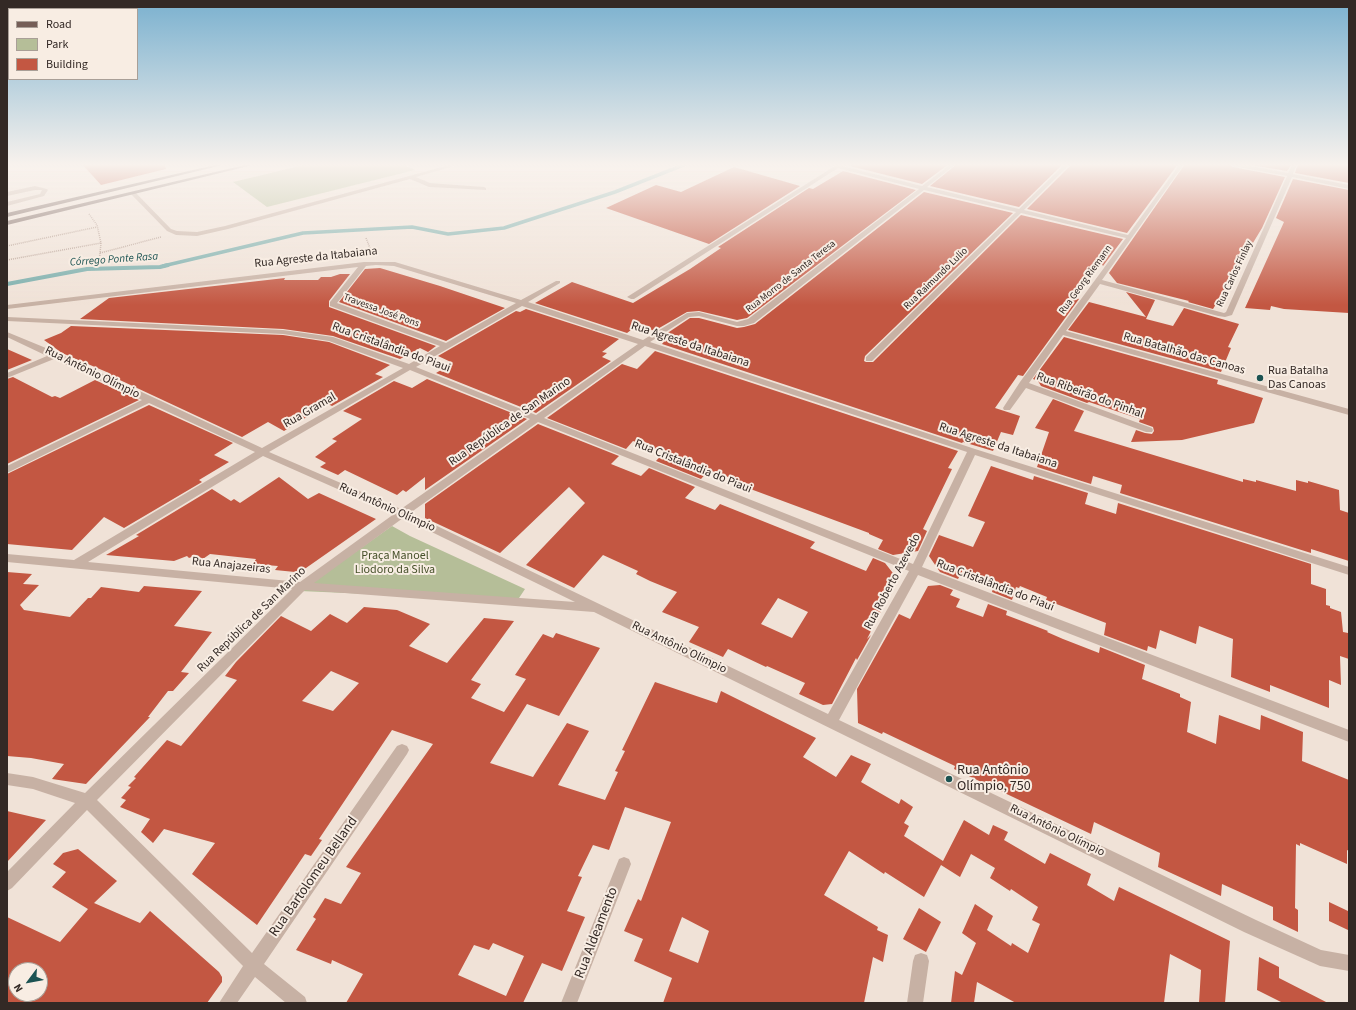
<!DOCTYPE html>
<html>
<head>
<meta charset="utf-8">
<style>
  body { margin:0 }
  #map { position:relative; width:1356px; height:1010px; overflow:hidden; background:#f0e2d7; font-family:"Source Sans 3",sans-serif }
  canvas { display:block }
  .frame { position:absolute; inset:0; border:8px solid #332925; pointer-events:none }
  .legend { position:absolute; left:8px; top:8px; width:130px; height:72px; box-sizing:border-box; background:#f8ede3; border:1px solid #a99f97; margin:0; padding:5px 7px; list-style:none; font-size:12px; color:#332925 }
  .legend li { display:flex; align-items:center; gap:8px; height:20px }
  .legend b { width:20px; border:1px solid #a99f97 }
  .north { position:absolute; left:8px; top:962px; width:40px; height:40px; box-sizing:border-box; background:#f8ede3; border:1px solid #a99f97; border-radius:50%; rotate:238deg; font-size:11px; font-weight:700; line-height:16px; text-align:center; color:#332925 }
  .north::after { content:''; display:block; margin:auto; width:14px; height:18px; background:#1c5352; clip-path:polygon(50% 0,100% 100%,50% 72%,0 100%) }
</style>
</head>
<body>
<div id="map">
<canvas width="1356" height="1010"></canvas>
<div class="frame"></div>
<ul class="legend">
<li><b style="height:5px;background:#755e57"></b>Road</li>
<li><b style="height:11px;background:#b5be98"></b>Park</li>
<li><b style="height:11px;background:#c35742"></b>Building</li>
</ul>
<div class="north">N</div>
</div>
<script>
const ctx = document.querySelector('canvas').getContext('2d');
ctx.lineJoin = 'round';
function paint(path, color) { ctx.fillStyle = color; ctx.fill(path, 'evenodd'); }
const toPath = rows => new Path2D(rows.map(r => 'M' + r).join(''));
function strokePath(path, color, width, dash) { ctx.strokeStyle = color; ctx.lineWidth = width; ctx.lineCap = dash ? 'butt' : 'round'; ctx.setLineDash(dash || []); ctx.stroke(path); }
function label(font, color, halo, rows, align = 'center') {
  ctx.font = font + ' "Source Sans 3",sans-serif'; ctx.lineWidth = 4; ctx.setLineDash([]); ctx.textBaseline = 'middle'; ctx.strokeStyle = halo; ctx.fillStyle = color; for (const [text, x, y, turn = 0] of rows) {
    ctx.save(); ctx.translate(x, y); ctx.rotate((+turn || 0) * Math.PI / 180); ctx.textAlign = isNaN(turn) ? turn : align; if (halo) ctx.strokeText(text, 0, 0); ctx.fillText(text, 0, 0); ctx.restore();
  }
}
paint(toPath([
  [308,164,401,164,415,170,267,207,233,182],
  [392,526,410,536,525,589,515,604,369,594,300,591]
]), '#b5be98');
strokePath(toPath([
  [163,266,303,233,412,227,448,234,504,228,615,192,686,164]
]), '#77acaa', 3.5);
strokePath(toPath([
  [7,284,87,269,160,267,168,265]
]), '#77acaa', 4);
paint(toPath([
  [82,164,165,164,166,169,101,185],
  [854,164,949,164,922,184,850,166],
  [957,164,1063,164,1019,207,930,186],
  [1072,164,1131,165,1178,164,1127,233,1027,209],
  [1185,164,1230,164,1233,167,1285,177,1262,228,1213,309,1188,302,1189,301,1117,283,1109,273],
  [1245,164,1292,164,1287,171],
  [1298,164,1349,164,1349,183,1295,173],
  [734,167,800,186,709,244,606,208,656,185,681,192],
  [843,171,916,190,747,318,737,320,699,311,687,312,654,331,639,324,627,333,535,303,572,282,633,303,690,269,721,248,718,247,809,188,813,189],
  [1293,179,1349,190,1349,313,1284,309,1271,306,1270,310,1245,308,1284,222,1276,218],
  [924,192,1013,213,865,356,864,361,866,362,873,362,1021,215,1123,239,1103,266,1101,263,1074,297,1079,299,1023,376,1018,375,995,408,1020,416,1013,435,1001,432,993,451,963,442,962,443,662,344,667,338,663,336,690,318,699,318,737,328,744,327,755,324],
  [380,268,440,286,505,308,446,341,339,302,365,269],
  [340,274,350,274,329,301,329,307,436,346,428,352,420,348,400,359,333,336,283,329,80,319,109,298,285,278,284,280,318,280,321,277,331,277],
  [1126,292,1155,300,1146,319,1173,326,1184,308,1239,324,1228,347,1231,348,1221,372,1068,330,1089,302,1146,317],
  [526,309,619,339,602,352,607,353,602,357,611,361,536,413,436,373,453,363,438,356,516,311,520,312],
  [71,326,283,335,329,342,390,365,375,374,383,377,332,406,328,404,284,431,268,422,242,437,107,374,109,373,62,353,44,340,61,333],
  [1064,337,1218,380,1217,384,1263,398,1254,423,1182,440,1131,442,1136,430,1145,433,1152,434,1154,431,1153,427,1139,422,1140,419,1089,402,1087,403,1041,386,1038,381,1033,379],
  [7,349,32,360,7,370],
  [655,351,958,451,948,468,952,469,923,529,927,531,918,551,893,555,878,549,883,540,869,534,869,533,737,484,739,481,709,470,701,479,656,461,664,452,633,441,626,449,547,418,622,364,637,369],
  [13,377,52,397,55,396,60,398,95,380,139,400,7,464,7,379],
  [427,379,527,419,425,490,425,477,406,492,403,490,397,495,345,470,338,475,320,467,326,463,315,457,337,441,332,439,362,419,343,411,394,381,412,388],
  [1053,399,1084,411,1074,431,1243,482,1243,479,1256,482,1256,480,1296,491,1296,480,1308,483,1308,481,1339,490,1340,510,1349,513,1349,561,1311,549,1311,553,1120,493,1122,485,1093,476,1091,484,1037,467,1049,432,1035,428],
  [149,405,233,443,214,455,229,462,199,480,202,482,124,528,104,517,72,550,7,544,7,474],
  [538,424,619,456,611,464,641,476,649,468,695,487,685,498,715,510,720,504,815,542,810,548,866,571,873,558,885,563,896,577,896,581,867,639,871,635,857,660,856,658,832,704,823,705,799,694,805,683,767,666,766,667,728,649,723,657,689,642,699,627,662,612,677,592,650,581,636,574,638,571,603,555,574,588,526,565,585,503,569,487,500,553,425,518,425,504],
  [778,598,808,612,792,638,761,624],
  [991,466,1033,480,1034,476,1088,493,1085,504,1116,514,1118,503,1311,564,1311,584,1326,589,1326,605,1330,606,1330,608,1341,612,1343,632,1348,633,1349,659,1340,656,1341,685,1329,680,1329,708,1270,685,1270,692,1231,677,1233,639,1199,626,1196,644,1160,630,1156,649,1148,646,1147,651,1104,635,1106,623,1046,600,1047,597,1020,586,1019,588,1016,587,1012,600,992,592,993,588,990,587,993,581,963,570,958,579,940,572,929,556,939,535,973,547,985,522,968,516],
  [279,477,308,499,319,493,376,519,306,568,295,572,275,570,278,566,253,564,256,559,210,554,200,561,194,556,189,558,187,556,174,561,106,555,139,536,136,535,212,489,231,501,234,499,240,503],
  [7,572,32,574,23,584,39,585,20,605,24,610,70,617,88,598,91,598,101,587,139,592,144,586,202,591,174,626,212,632,181,672,189,673,173,691,168,691,148,717,150,717,86,784,52,779,64,764,31,758,7,756],
  [940,585,953,590,950,595,960,599,956,607,983,617,988,604,1007,611,1006,615,1048,631,1047,632,1063,639,1099,653,1100,647,1145,665,1142,679,1180,694,1180,697,1191,702,1187,732,1216,744,1219,715,1260,730,1261,715,1303,732,1302,761,1349,780,1349,851,1347,850,1347,864,1300,843,1300,846,1296,844,1295,908,1298,910,1298,932,1273,920,1273,907,1222,884,1221,896,1158,867,1160,853,1094,822,1091,834,954,769,955,766,883,732,882,734,858,723,857,689,899,614,910,619,928,586],
  [364,607,397,610,430,624,409,646,447,663,484,618,514,621,471,680,481,684,471,698,504,712,526,679,515,675,543,634,553,638,556,633,600,648,559,716,527,704,490,763,533,777,567,723,589,731,558,785,605,800,618,772,615,771,625,751,622,750,655,682,717,703,721,691,816,738,803,757,836,777,851,755,871,764,861,782,899,804,901,799,913,807,904,823,909,826,904,836,943,861,964,820,989,835,993,825,1008,832,1004,840,1045,864,1050,853,1091,874,1087,885,1114,901,1119,887,1230,941,1225,1003,1199,1003,1201,970,1170,954,1164,1003,1016,1003,977,982,974,1003,951,1003,955,971,962,975,976,943,962,933,975,904,993,916,987,930,1011,946,1012,943,1028,953,1040,924,1032,920,1038,907,1011,889,1010,891,990,878,995,868,971,854,960,877,941,865,924,897,885,872,884,874,849,851,824,895,878,927,877,930,888,935,883,962,873,957,864,1003,663,1003,672,978,634,961,643,939,624,931,638,899,641,901,671,822,625,807,609,850,593,845,578,876,582,877,567,911,585,917,562,971,542,963,523,1003,346,1003,363,974,332,960,331,964,296,950,316,919,313,917,325,898,341,904,361,873,346,867,433,744,392,730,319,839,322,840,311,856,305,854,257,925,192,874,215,843,164,829,153,843,141,832,150,819,120,807,126,800,121,798,131,787,128,786,136,778,134,777,167,740,181,746,237,680,225,676,236,662,281,616,311,631,330,614,347,623],
  [331,671,359,683,333,711,302,701],
  [682,917,709,931,698,963,669,951],
  [493,943,524,956,506,996,458,975,474,945,489,950],
  [7,811,46,820,7,862],
  [78,849,117,881,94,903,140,923,150,911,219,972,222,977,222,982,207,1003,7,1003,7,917,60,942,88,909,52,887,66,872,53,864,63,853],
  [16,970,40,970,40,994,16,994],
  [1329,902,1348,911,1348,930,1329,921],
  [919,908,941,922,926,952,903,939],
  [1259,957,1279,967,1279,978,1328,1003,1283,1003,1257,990]
]), '#c35742');
strokePath(toPath([
  [89,214,97,225,101,243,99,263],
  [366,238,372,253],
  [7,246,97,227],
  [100,253,161,237],
  [7,260,101,243]
]), '#b39b8e', 1.5, [1, 1]);
paint(toPath([
  [238,164,247,164,249,165,246,167,238,164],
  [453,164,461,164,416,177,430,183,484,187,486,188,486,190,429,187,410,179,228,229,197,236,176,235,167,231,130,193,135,192,171,229,177,231,197,232,225,226,453,164],
  [838,164,843,164,842,166,922,186,951,164,956,164,927,187,1019,209,1065,164,1070,164,1024,210,1128,235,1180,164,1184,164,1102,280,1224,313,1226,312,1287,176,1233,166,1231,164,1239,164,1288,173,1293,164,1297,164,1293,174,1349,185,1349,189,1292,177,1232,315,1225,317,1218,316,1100,284,1066,331,1349,409,1349,415,1063,335,1029,383,1152,428,1153,430,1152,432,1146,432,1026,388,1010,410,1004,410,1003,408,1020,382,1126,238,1021,213,872,361,866,361,866,357,1016,212,924,190,754,323,744,326,737,326,699,316,689,317,650,342,975,449,1349,567,1349,575,975,455,922,567,1349,730,1349,742,918,575,839,720,1256,920,1321,950,1349,955,1349,971,1320,966,1244,932,594,612,305,590,97,800,252,953,397,746,402,744,407,746,409,750,407,754,264,964,305,997,307,1003,286,1003,255,977,237,1003,219,1003,243,966,87,810,12,888,7,891,7,872,75,803,33,789,7,785,7,773,33,777,85,793,292,589,7,562,7,554,74,560,255,452,149,403,7,473,7,466,142,400,54,359,7,378,7,373,47,356,7,337,7,332,58,353,262,448,403,368,329,341,283,334,7,321,7,317,283,330,333,337,409,364,440,346,330,306,330,302,358,267,7,309,7,305,364,262,395,262,521,300,556,281,560,281,560,283,528,302,643,340,687,313,699,312,737,322,748,319,919,189,838,168,634,299,631,299,627,297,838,164],
  [376,265,394,266,516,303,446,343,337,303,366,266,376,265],
  [522,306,638,344,536,415,416,367,522,306],
  [645,346,967,452,913,564,544,418,645,346],
  [410,370,530,419,401,509,269,452,410,370],
  [538,422,909,571,828,714,410,513,538,422],
  [263,456,394,514,300,582,88,562,263,456],
  [403,518,575,602,314,583,403,518],
  [35,186,47,189,48,190,44,196,7,206,7,202,40,194,42,190,35,190,7,196,7,192,35,186],
  [624,857,629,859,631,864,577,1003,561,1003,619,859,624,857],
  [921,953,927,955,929,961,923,1003,907,1003,913,961,915,955,921,953]
]), '#c7b1a4');
paint(toPath([
  [219,164,227,164,7,217,7,213,219,164],
  [249,164,257,164,7,225,7,221,249,164]
]), '#755e57');
const sky = ctx.createLinearGradient(0, 0, 0, 305);
sky.addColorStop(0, '#7bb1cf');
sky.addColorStop(0.54, '#f8f2ed');
sky.addColorStop(1, '#f8f2ed00');
ctx.fillStyle = sky;
ctx.fillRect(0, 0, 1356, 305);
for (const [x, y, r, color] of [
  [1260,378,4,"#1c5352"],
  [949,779,4,"#1c5352"]
]) { const dot = new Path2D(); dot.arc(x, y, r, 0, 2 * Math.PI); ctx.fillStyle = color; ctx.fill(dot); strokePath(dot, '#f8ede3', 1.5); }
label('10px', '#332925', '#f8ede3', [
  ["Rua Carlos Finlay",1235,274,-65],
  ["Rua Morro de Santa Teresa",791,277,-38],
  ["Rua Raimundo Lulio",936,279,-44],
  ["Rua Georg Riemann",1086,280,-54],
  ["Travessa José Pons",381,311,20]
]);
label('italic 11px', '#1c5352', '#f8ede3', [
  ["Córrego Ponte Rasa",114,260,-4]
]);
label('12px', '#332925', '#f8ede3', [
  ["Rua Agreste da Itabaiana",316,258,-6],
  ["Rua Agreste da Itabaiana",690,345,18],
  ["Rua Cristalândia do Piaui",391,348,20],
  ["Rua Batalhão das Canoas",1184,354,16],
  ["Rua Antônio Olímpio",92,373,26],
  ["Rua Ribeirão do Pinhal",1090,396,20],
  ["Rua Gramal",310,411,-30],
  ["Rua República de San Marino",510,422,-35],
  ["Rua Agreste da Itabaiana",998,446,18],
  ["Rua Cristalândia do Piaui",693,467,22],
  ["Rua Antônio Olímpio",387,508,24],
  ["Rua Anajazeiras",231,566,6],
  ["Rua Roberto Azevedo",893,582,-62],
  ["Rua Cristalândia do Piaui",995,586,21],
  ["Rua República de San Marino",252,620,-44],
  ["Rua Antônio Olímpio",679,648,26],
  ["Rua Antônio Olímpio",1057,831,26]
]);
label('12px', '#332925', '#f8ede3', [
  ["Rua Batalha",1268,371],
  ["Das Canoas",1268,385]
], 'left');
label('12px', '#46502a', '#f8ede3', [
  ["Praça Manoel",395,556],
  ["Liodoro da Silva",395,570]
]);
label('14px', '#332925', '#f8ede3', [
  ["Rua Antônio",957,771],
  ["Olímpio, 750",957,787]
], 'left');
label('14px', '#332925', '#f8ede3', [
  ["Rua Bartolomeu Belland",314,877,-55],
  ["Rua Aldeamento",597,933,-69]
]);
</script>
</body>
</html>
